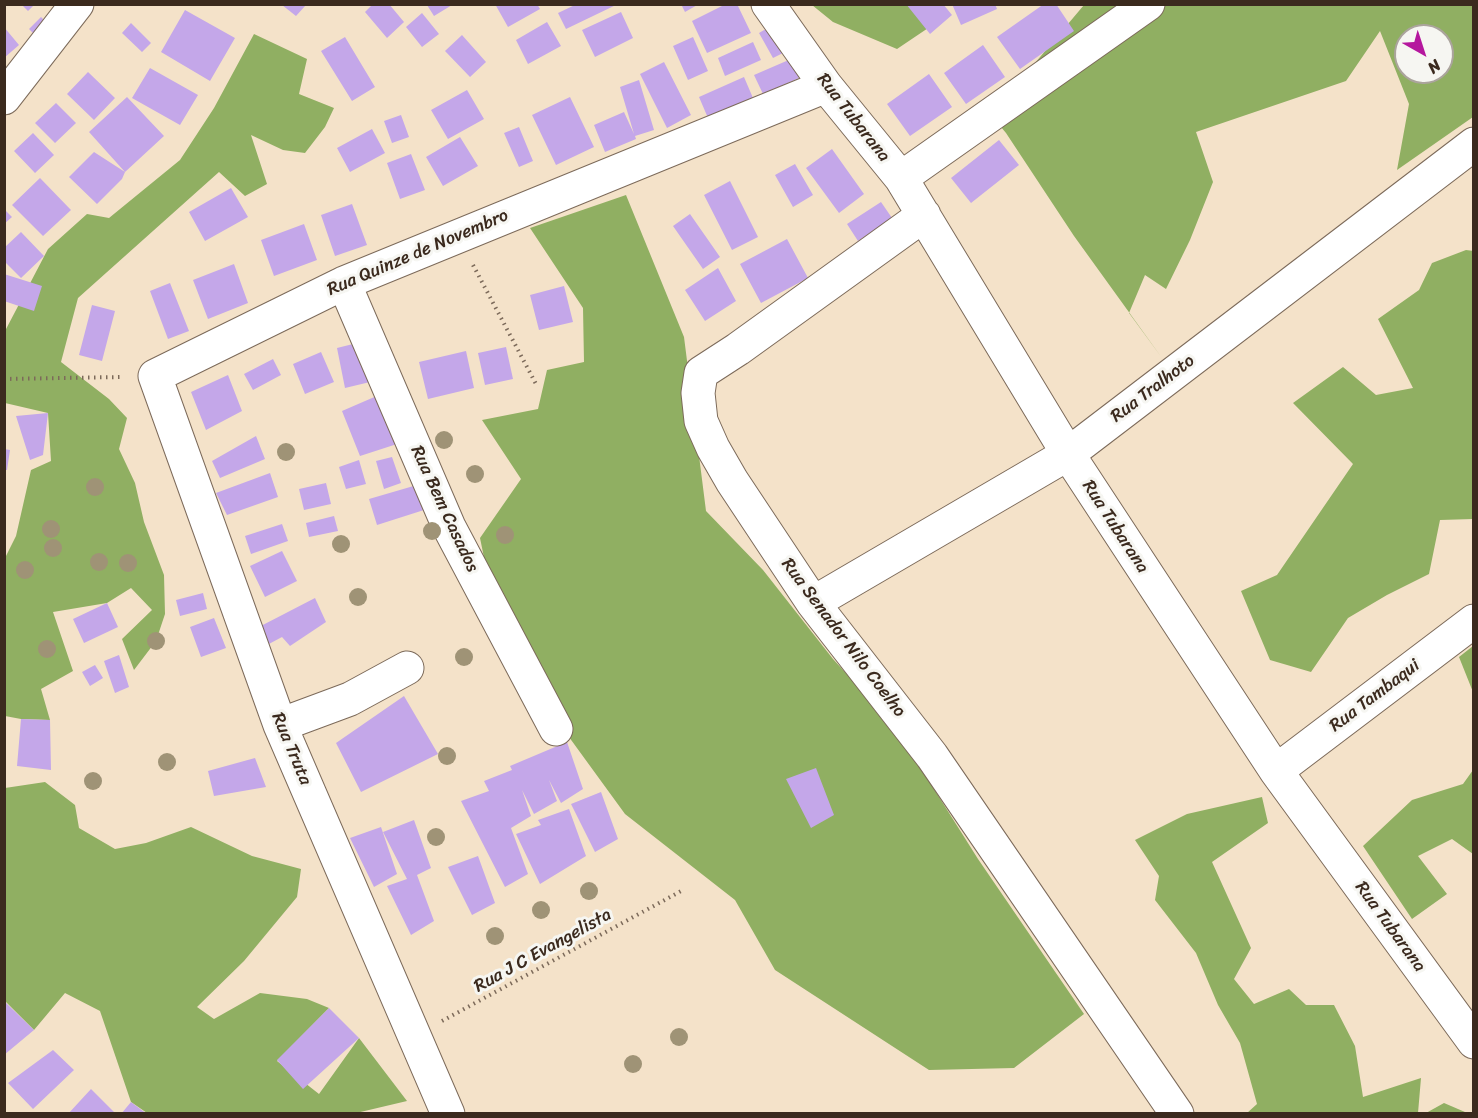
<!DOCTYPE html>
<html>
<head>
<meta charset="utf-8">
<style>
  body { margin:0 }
  #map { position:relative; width:1478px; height:1118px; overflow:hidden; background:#f4e2c9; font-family:Sriracha,sans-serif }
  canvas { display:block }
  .frame { position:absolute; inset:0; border:6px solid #3b2a1e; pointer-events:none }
  .north { position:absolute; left:1394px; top:24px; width:60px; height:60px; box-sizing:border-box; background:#f6f6f2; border:2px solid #aba49d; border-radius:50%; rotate:141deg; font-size:16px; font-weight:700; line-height:24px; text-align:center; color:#3b2a1e }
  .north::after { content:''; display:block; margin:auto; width:21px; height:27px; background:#b5179e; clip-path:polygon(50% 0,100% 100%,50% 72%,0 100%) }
</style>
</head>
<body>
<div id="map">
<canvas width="1478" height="1118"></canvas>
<div class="frame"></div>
<div class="north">N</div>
</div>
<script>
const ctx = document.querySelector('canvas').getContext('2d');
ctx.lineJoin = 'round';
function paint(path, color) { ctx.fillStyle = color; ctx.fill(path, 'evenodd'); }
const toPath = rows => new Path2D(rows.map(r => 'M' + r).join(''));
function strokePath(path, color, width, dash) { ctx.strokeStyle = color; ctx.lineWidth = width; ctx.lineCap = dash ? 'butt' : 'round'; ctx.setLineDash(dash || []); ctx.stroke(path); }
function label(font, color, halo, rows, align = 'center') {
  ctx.font = font + ' Sriracha,sans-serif'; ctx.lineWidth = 6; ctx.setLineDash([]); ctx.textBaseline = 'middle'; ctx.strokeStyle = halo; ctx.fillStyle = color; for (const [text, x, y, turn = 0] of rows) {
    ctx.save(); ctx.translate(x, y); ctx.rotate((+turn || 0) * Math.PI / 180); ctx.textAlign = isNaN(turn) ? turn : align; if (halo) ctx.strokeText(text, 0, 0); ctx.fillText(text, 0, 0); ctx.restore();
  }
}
paint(toPath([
  [812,5,942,5,946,16,897,49,833,22],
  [1084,5,1473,5,1473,117,1397,170,1409,104,1380,31,1346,81,1196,132,1213,182,1190,240,1166,289,1145,275,1129,313,1162,358,1074,236,1006,133,991,115],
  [1406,36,1442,36,1442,72,1406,72],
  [254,34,307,59,299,94,334,108,325,127,305,153,283,150,251,135,267,184,245,196,219,172,78,298,61,362,109,399,127,418,119,449,135,483,144,522,164,575,165,614,156,641,134,670,122,639,152,610,131,588,107,603,53,612,73,671,41,689,50,720,21,719,5,716,5,558,16,536,31,470,51,461,48,413,5,403,5,331,48,249,87,214,109,218,180,160,214,108],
  [626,195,684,337,706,511,763,570,833,659,895,727,978,859,1084,1014,1014,1068,929,1070,775,970,735,900,625,814,502,645,480,538,521,479,482,420,538,409,547,370,584,362,583,308,530,228],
  [1466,250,1474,251,1473,519,1440,520,1429,574,1387,595,1348,618,1311,672,1270,660,1241,591,1277,575,1353,464,1293,403,1343,367,1376,395,1413,388,1378,319,1419,290,1432,263],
  [1473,646,1473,692,1459,657],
  [1473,770,1473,854,1452,839,1418,856,1447,894,1412,919,1363,846,1412,800,1463,784],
  [45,782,75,805,79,828,115,849,146,843,191,827,252,856,301,869,297,897,244,961,197,1007,214,1019,260,993,307,999,329,1008,277,1061,319,1094,359,1038,407,1101,352,1114,147,1113,131,1102,100,1011,65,993,34,1030,5,1001,5,788],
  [1262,797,1268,823,1212,862,1251,948,1234,979,1254,1004,1289,989,1306,1005,1334,1005,1355,1046,1363,1097,1421,1078,1418,1113,1247,1113,1257,1104,1240,1043,1218,1005,1196,953,1155,900,1159,876,1135,840,1187,814],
  [1444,1103,1465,1112,1426,1113]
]), '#90af62');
paint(toPath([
  [21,4,35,4,28,11],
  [373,4,389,4,404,22,387,38,365,12],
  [495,4,537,4,540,9,508,27],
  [577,4,618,4,566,29,558,13],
  [681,4,699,4,685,12],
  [726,4,737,4,751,33,707,53,692,21],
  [906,4,943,4,952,15,930,34],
  [952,4,995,4,997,9,961,25],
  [1044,4,1056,4,1074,31,1020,69,997,37],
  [282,5,306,5,296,16],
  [427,5,452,5,434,16],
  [185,10,235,38,210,81,161,52],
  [621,12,633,38,595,57,582,30],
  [422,13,439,34,422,47,406,27],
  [41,17,52,28,40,40,29,29],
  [547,22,561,46,528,64,516,40],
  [131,23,151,43,142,52,122,33],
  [771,26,785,52,773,58,759,33],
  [4,27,19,45,4,58],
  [462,35,486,62,470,77,445,51],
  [345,37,375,87,352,101,321,51],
  [693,37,708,71,688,80,673,46],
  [753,42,761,60,725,76,718,58],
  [983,45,1005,77,966,104,944,73],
  [791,59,799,78,763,94,754,75],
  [664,62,691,115,667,128,640,74],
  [150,68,198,95,180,125,132,98],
  [88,72,115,98,94,120,67,94],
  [929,74,952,107,910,136,887,104],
  [744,77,753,98,708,118,699,97],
  [639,80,654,130,635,136,636,139,605,152,594,125,624,112,634,134,620,87],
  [467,90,484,119,448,139,431,110],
  [127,97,164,136,125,172,89,132],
  [570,97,594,147,556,165,532,115],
  [56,103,76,123,55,143,35,123],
  [401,115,409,137,392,143,384,121],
  [519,127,533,161,519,167,504,133],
  [372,129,385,153,350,172,337,148],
  [33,133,54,155,35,173,14,151],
  [460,137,478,166,443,186,426,157],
  [999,140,1019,165,971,203,951,178],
  [832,149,864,194,839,213,806,168],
  [94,152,125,172,122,179,97,204,69,177],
  [411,154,425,190,400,199,387,163],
  [795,164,813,195,793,207,775,175],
  [40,178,71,210,43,236,12,205],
  [730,181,758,237,732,250,704,195],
  [231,188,248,217,205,241,189,212],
  [881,202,892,218,858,241,847,224],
  [352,204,367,245,335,256,321,215],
  [4,209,12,217,4,224],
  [690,214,720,257,703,269,673,226],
  [304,224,317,260,274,276,261,240],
  [21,232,44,256,21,278,4,261,4,248],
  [787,239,808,278,761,303,740,264],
  [234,264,248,303,208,319,193,280],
  [718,268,736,301,705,321,685,290],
  [4,274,42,286,34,311,4,301],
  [170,283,189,331,168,339,150,291],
  [564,286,573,322,539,330,530,295],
  [92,305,115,311,102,361,79,355],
  [361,342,370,382,345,388,337,348],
  [506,347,513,379,485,385,478,353],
  [466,351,474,388,428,399,419,362],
  [321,352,334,382,305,394,293,364],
  [273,359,281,375,253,390,244,374],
  [228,375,242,411,206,430,191,392],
  [379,395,397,444,360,456,342,411],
  [48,413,43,455,30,460,16,416],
  [256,436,265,459,220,478,212,461],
  [4,449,10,450,7,470,4,470],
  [392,457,401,483,384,489,376,461],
  [359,460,366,484,346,489,339,467],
  [270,473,278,497,227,515,216,493],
  [326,483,331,504,304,510,299,489],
  [417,485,424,510,377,525,369,499],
  [334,516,338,531,309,537,306,523],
  [282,524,288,541,251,554,245,536],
  [282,551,297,581,265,597,250,566],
  [203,593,207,609,180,616,176,600],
  [315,598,326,622,290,646,282,637,267,645,257,628],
  [107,603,118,627,84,643,73,619],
  [214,618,226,648,201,657,190,627],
  [119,655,129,687,115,693,104,661],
  [95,665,103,678,90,686,82,672],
  [404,696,438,754,361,792,336,743],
  [21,719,50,720,51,770,17,766],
  [567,742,583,789,561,803,549,780,557,801,534,814,522,790,531,816,511,828,528,874,505,887,461,801,489,791,484,781,512,770,510,766],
  [255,758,266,787,214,796,208,771],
  [816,768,834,815,811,828,786,779],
  [601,792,618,839,595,852,571,804],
  [569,809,586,856,540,884,516,834,541,825,538,820],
  [414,820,431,868,417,875,434,921,411,935,387,886,407,879,383,832],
  [381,827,397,874,374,887,350,838],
  [478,856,495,903,472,915,448,867],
  [4,1001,34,1030,4,1055],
  [329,1008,359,1038,303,1089,277,1060],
  [53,1050,74,1070,33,1109,8,1083],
  [91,1089,116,1114,68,1114],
  [131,1102,147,1114,121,1114]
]), '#c4a7e9');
const street = toPath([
  [768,4,826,86,901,178,1068,454,1276,771,1474,1042],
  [4,98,77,4],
  [901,178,1148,4],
  [924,215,738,349,701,373,698,393,701,421,713,448,732,481,813,603,932,756,1177,1114],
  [344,283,449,527,556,729],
  [813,603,1068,454,1474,144],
  [280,725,350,699,407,668],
  [1276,771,1474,621],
  [448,1114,280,725,155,376,344,283,826,86]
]);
strokePath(street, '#7c6a5a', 35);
strokePath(toPath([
  [473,265,536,384],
  [4,379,121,377],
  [442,1021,683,890]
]), '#7c6a5a', 4, [1.5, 4.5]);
strokePath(street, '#fff', 33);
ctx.fillStyle = '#9f9376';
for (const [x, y] of [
  [444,440],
  [286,452],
  [475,474],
  [95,487],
  [51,529],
  [432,531],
  [505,535],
  [341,544],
  [53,548],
  [99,562],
  [128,563],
  [25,570],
  [358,597],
  [156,641],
  [47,649],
  [464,657],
  [447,756],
  [167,762],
  [93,781],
  [436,837],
  [589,891],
  [541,910],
  [495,936],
  [679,1037],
  [633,1064]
]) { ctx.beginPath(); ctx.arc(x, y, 9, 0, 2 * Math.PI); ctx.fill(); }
label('18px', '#3b2a1e', '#f6f6f2', [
  ["Rua Tubarana",853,118,52],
  ["Rua Quinze de Novembro",418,253,-23],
  ["Rua Tralhoto",1153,389,-37],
  ["Rua Bem Casados",444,509,65],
  ["Rua Tubarana",1115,527,57],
  ["Rua Senador Nilo Coelho",843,638,53],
  ["Rua Tambaqui",1375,696,-37],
  ["Rua Truta",291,749,67],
  ["Rua Tubarana",1390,927,54],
  ["Rua J C Evangelista",543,951,-29]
]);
</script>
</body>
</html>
